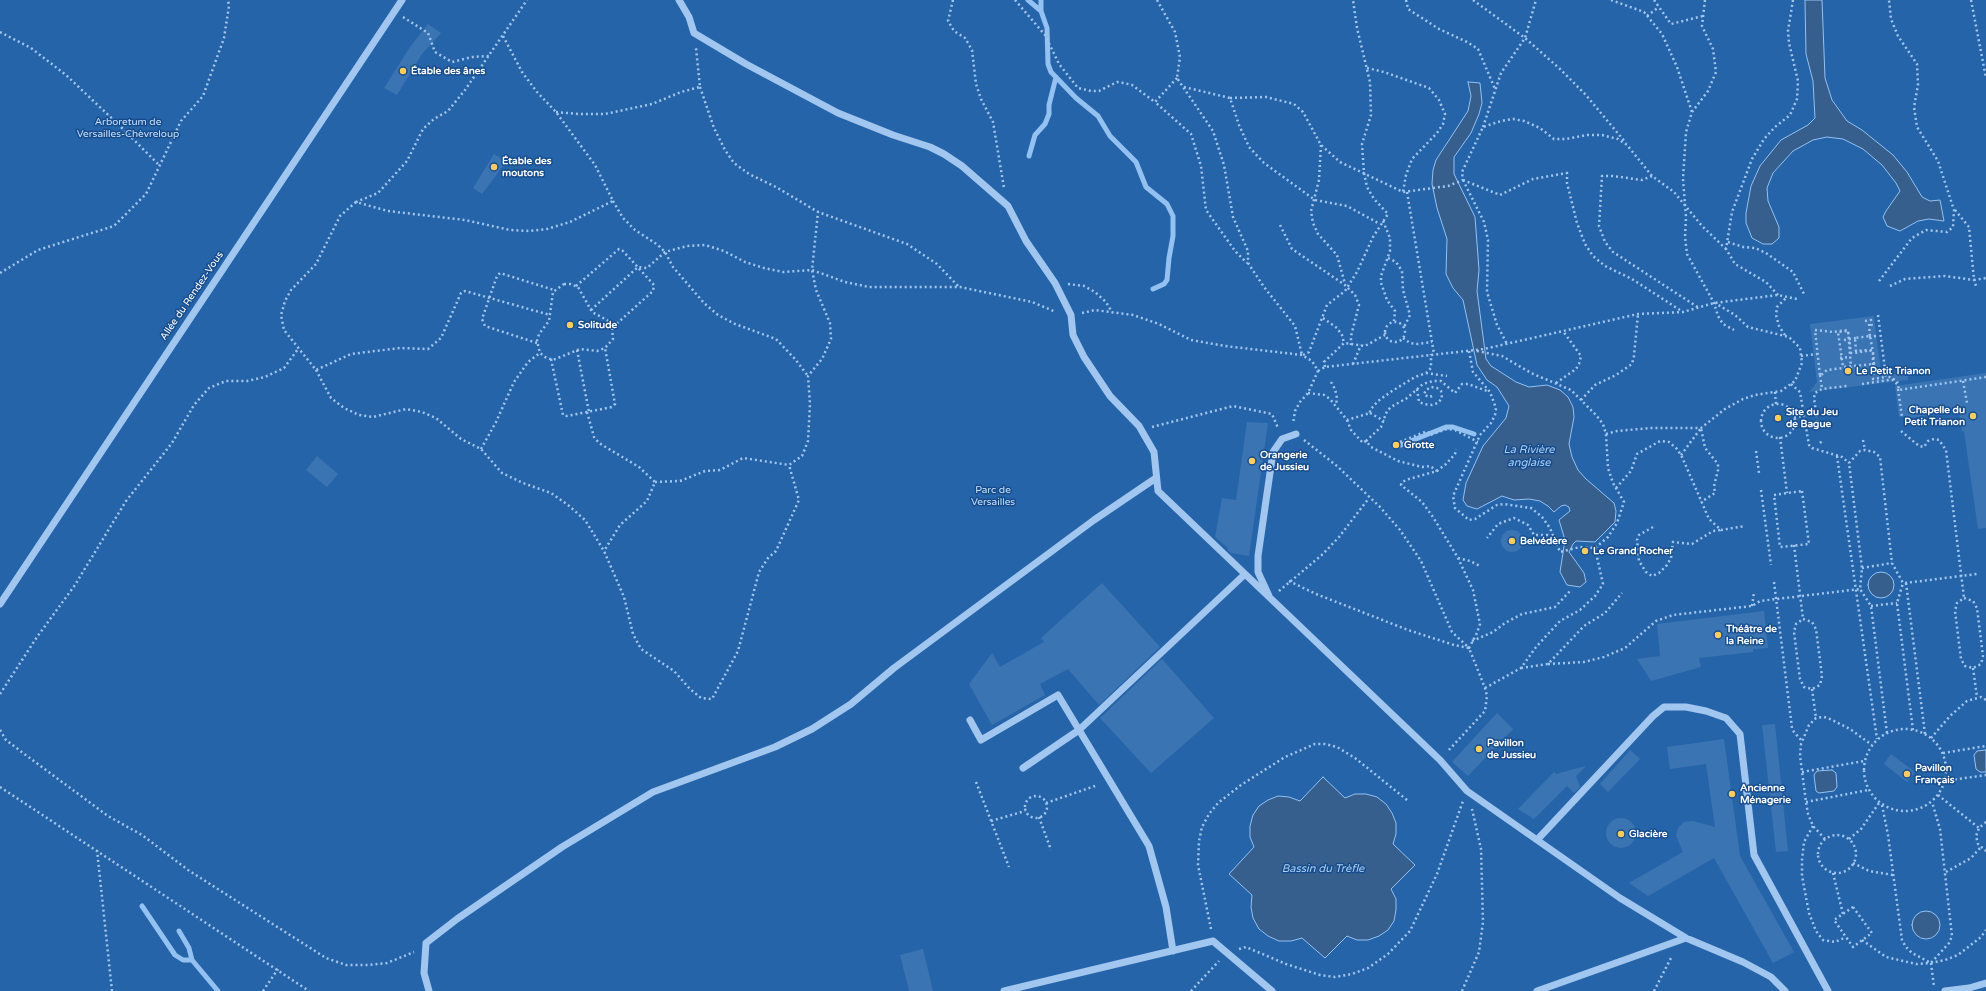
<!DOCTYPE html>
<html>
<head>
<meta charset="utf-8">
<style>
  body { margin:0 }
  canvas { display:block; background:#164c8c }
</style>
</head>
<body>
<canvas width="1986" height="991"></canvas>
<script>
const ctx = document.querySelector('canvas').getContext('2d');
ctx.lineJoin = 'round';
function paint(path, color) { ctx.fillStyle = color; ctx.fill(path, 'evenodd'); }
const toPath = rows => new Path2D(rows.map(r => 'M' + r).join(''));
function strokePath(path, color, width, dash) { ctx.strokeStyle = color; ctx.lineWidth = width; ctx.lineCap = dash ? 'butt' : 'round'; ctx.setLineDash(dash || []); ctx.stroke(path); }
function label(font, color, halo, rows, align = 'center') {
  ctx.font = font + ' "Varela Round",sans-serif'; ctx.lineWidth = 3; ctx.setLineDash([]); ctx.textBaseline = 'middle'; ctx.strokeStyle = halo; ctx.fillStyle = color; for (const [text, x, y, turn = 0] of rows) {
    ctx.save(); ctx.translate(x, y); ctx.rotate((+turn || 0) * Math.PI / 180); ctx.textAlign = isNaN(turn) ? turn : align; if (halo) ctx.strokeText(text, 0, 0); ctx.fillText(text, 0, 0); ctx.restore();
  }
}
paint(toPath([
  [0,0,1986,0,1986,991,0,991]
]), '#2664a9');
const water = toPath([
  [1805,0,1822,0,1825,78,1832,100,1847,121,1862,130,1893,155,1907,172,1922,197,1930,201,1940,200,1944,221,1929,219,1918,221,1900,231,1887,226,1883,217,1886,211,1900,191,1896,183,1882,165,1863,149,1843,139,1827,137,1813,140,1793,151,1773,173,1767,188,1768,201,1779,227,1779,238,1772,244,1763,244,1752,238,1746,223,1746,213,1751,186,1760,166,1781,140,1808,125,1815,118,1813,81,1806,54,1805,0],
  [1468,82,1480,83,1482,103,1479,114,1471,133,1454,157,1454,174,1475,217,1479,270,1477,291,1486,359,1491,366,1516,382,1529,387,1547,385,1560,390,1568,397,1573,407,1574,417,1569,444,1572,457,1578,470,1586,479,1614,503,1616,511,1615,522,1595,542,1576,541,1573,544,1569,552,1584,573,1586,582,1580,587,1567,585,1560,572,1565,540,1559,520,1570,511,1569,507,1565,505,1561,506,1554,512,1548,506,1540,501,1529,499,1514,500,1502,496,1477,509,1467,506,1463,500,1466,483,1483,446,1506,418,1509,406,1497,387,1487,380,1477,365,1463,300,1453,288,1446,274,1447,239,1437,208,1432,184,1433,170,1436,160,1468,111,1471,96,1468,82],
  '1868 585a13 13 0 1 1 26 0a13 13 0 1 1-26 0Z',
  [1986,750,1986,772,1980,772,1976,769,1974,755,1977,751,1986,750],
  [1832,770,1836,773,1837,787,1834,791,1819,793,1816,791,1814,775,1817,771,1832,770],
  [1323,777,1345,798,1355,794,1366,794,1377,797,1386,804,1392,813,1396,823,1396,834,1393,844,1415,865,1391,889,1396,899,1396,910,1394,921,1388,930,1379,936,1368,940,1357,940,1347,936,1325,958,1302,938,1291,941,1279,941,1268,936,1259,929,1253,918,1251,907,1252,895,1229,874,1254,847,1250,837,1250,826,1253,815,1259,806,1268,800,1278,796,1289,797,1300,801,1323,777],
  '1912 925a14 14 0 1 1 28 0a14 14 0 1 1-28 0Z'
]);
paint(water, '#375f8e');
strokePath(water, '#93c1f2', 1);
strokePath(toPath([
  [1028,0,1041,11],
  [1041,0,1041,11,1047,28,1048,64,1051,72,1076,98,1098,116,1110,136,1136,162,1146,187,1167,204,1173,216,1173,236,1169,258,1167,280,1164,284,1153,289],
  [1029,156,1035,135,1045,124,1049,114,1049,105,1056,77],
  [1401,445,1446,427,1453,427,1474,434],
  [142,906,175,955,183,960,192,960,218,991],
  [179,931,189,948,192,960]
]), '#93c1f2', 5);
paint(toPath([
  [428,24,441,33,422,54,397,95,384,88,410,47],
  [494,154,506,162,482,194,473,188],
  [1874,316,1881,372,1908,376,1908,380,1809,392,1817,382,1810,324],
  [1986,373,1986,528,1978,529,1964,431,1962,432,1959,410,1906,419,1906,416,1899,417,1895,386],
  [1247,422,1268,423,1249,556,1231,553,1228,551,1228,548,1215,537,1222,498,1236,500],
  [317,456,338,474,327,487,306,470],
  '1501 541a11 11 0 1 1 22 0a11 11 0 1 1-22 0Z',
  [1102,583,1160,647,1099,705,1068,669,1040,684,1045,695,992,725,969,684,992,653,1000,667,1044,642,1041,638],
  [1764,611,1768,648,1753,649,1753,652,1699,658,1701,667,1651,681,1637,659,1660,656,1657,624],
  [1162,659,1214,718,1151,773,1100,718],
  [1497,713,1513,729,1468,776,1452,762],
  [1775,724,1788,851,1776,852,1762,725],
  [1724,739,1740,856,1794,952,1773,963,1714,858,1648,896,1629,883,1683,852,1676,836,1678,828,1684,822,1693,821,1715,827,1706,764,1670,769,1667,747],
  [1630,750,1640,759,1608,792,1600,784],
  [1891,754,1915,772,1907,782,1884,764],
  [1586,766,1576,776,1580,787,1574,793,1567,786,1534,819,1518,809,1554,772,1556,774],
  '1606 833a15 15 0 1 1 30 0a15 15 0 1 1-30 0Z',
  [923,949,933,991,909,991,900,955]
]), '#3b74b3');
strokePath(toPath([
  [953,0,948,21,954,31,965,38,972,50,976,84,981,99,993,122,1004,188],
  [1015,0,1045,35,1059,64,1078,88,1091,91,1099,91,1117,82,1124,83,1132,85,1155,102],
  [1157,0,1175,32,1180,57,1177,78,1213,131,1224,165,1233,217,1248,251,1248,263,1264,287,1295,326,1302,355],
  [1406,0,1408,9,1439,29,1467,42,1478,49,1495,89],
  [1473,0,1525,38,1560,69,1585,94,1626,143],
  [1611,0,1644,12,1662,34,1677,67,1692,112],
  [1654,0,1671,24,1703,16],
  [1705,0,1702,26,1713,49,1716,72,1708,91,1692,112,1686,132,1683,179,1686,217,1685,237,1687,254,1714,303,1718,316,1723,324,1734,330],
  [1971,0,1986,78],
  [1647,16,1659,7],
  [403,17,428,33,435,52,452,62,472,57,489,56],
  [0,32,31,48,66,75,121,127,160,166],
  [503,36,522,72,537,92,556,112,595,165,613,201,570,222,547,229,530,231,510,230,465,220,388,211,356,202,378,193,407,161,423,129,434,119,448,111,465,90,527,0],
  [1367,68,1384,72,1429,88,1439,100,1445,114,1443,124,1437,133,1412,159,1406,175,1403,192],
  [1177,78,1155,102,1191,134,1201,166,1206,210,1235,251,1247,263],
  [700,87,714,128,725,150,734,163,749,174,776,187,818,212,907,244,937,264,959,287],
  [1184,87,1230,98,1239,125,1249,147,1264,163,1315,200,1347,206,1380,224],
  [1230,98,1266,97,1294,104,1303,112,1321,145,1340,162,1403,192,1448,186,1463,180,1462,172,1483,127,1501,121,1513,119,1524,121,1540,128,1554,139,1566,139,1587,135,1602,135,1618,139,1627,145,1652,176,1674,192,1702,226,1726,249],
  [556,112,578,114,605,114,652,104,681,92,700,87,696,48],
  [1483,127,1501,73,1525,38,1536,0],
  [1321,145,1319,180,1311,211,1313,223,1318,234,1337,255,1345,284],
  [1652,176,1642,180,1613,176,1602,176,1599,226,1605,242,1613,252,1699,308],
  [1463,180,1500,195,1533,179,1567,173,1567,183,1577,223,1585,244,1593,256,1605,266,1632,279,1683,312],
  [1463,180,1484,222,1488,240,1487,292,1497,325,1507,344],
  [1407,192,1434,354],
  [613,201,623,218,635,230,658,245,665,252,673,267,704,303,718,315,735,324,776,339,795,359,808,376],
  [356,202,340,216,316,264,291,290,285,301,281,315,284,330,316,370,351,354,400,348,428,349,441,338,461,293,465,291,550,315],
  [1955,210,1969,227,1974,280,1986,278],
  [1383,221,1390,238,1390,251,1381,276,1381,283,1387,300,1395,311,1394,321],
  [1280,225,1292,249,1345,285,1355,295,1359,305,1351,336,1351,345],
  [1728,242,1743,247,1755,248,1766,253,1793,272,1804,294],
  [1388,258,1396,262,1402,271,1403,290,1410,315,1404,327],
  [0,273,38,250,114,226,146,194,181,121,203,96,224,38,229,6,228,0],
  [1879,281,1912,238,1926,230,1947,232,1953,227,1954,210,1938,161,1917,127,1914,107,1918,85,1917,64,1898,36,1891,19,1889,0],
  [564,284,570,284,578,287,592,312,607,320,612,326,613,339,605,348,597,351,580,349,553,360,545,357,540,353,537,341,539,334,549,321,553,292,564,284],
  [1068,284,1084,286,1095,292,1106,302,1112,312],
  [576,286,619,249,623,251,654,285,653,291,612,328],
  [1890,286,1905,279,1945,276,1974,280,1976,286],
  [1778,295,1766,282,1735,264,1726,249,1732,212,1752,159,1764,139,1775,127,1790,115,1797,99,1798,81,1789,43,1788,31,1793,0],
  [591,310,638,267,647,268,665,252,687,246,705,245,724,251,745,262,764,268,783,272,812,270,845,282,869,287,960,287,1032,302,1056,312],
  [1082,313,1095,310,1133,315,1159,324,1191,340,1225,346,1302,355,1312,361,1318,371,1308,393,1300,402,1295,411,1293,424],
  [1878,315,1886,377,1890,377,1897,381,1899,390,1986,377],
  [1323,318,1337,328,1342,335,1344,343],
  [1865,321,1871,320,1872,328],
  '1385 332a10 10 0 1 1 20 0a10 10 0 1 1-20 0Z',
  [1869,324,1870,337],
  [1815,330,1833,332,1848,330,1851,367,1827,370,1820,376,1815,330],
  [1785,335,1779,326,1776,315,1777,307,1787,297],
  [1869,337,1876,336],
  [1403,338,1410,343,1418,344,1432,342],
  [1844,340,1856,338],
  [537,343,485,326,482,319,497,276,500,273,554,290],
  [577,350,589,412],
  [1872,350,1854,353,1851,353,1848,331,1838,332,1843,367,1863,365,1874,364,1873,352,1870,336,1855,338,1856,351,1869,350,1873,352,1873,379,1886,377],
  [1469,351,1473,372,1490,392,1496,408,1495,415,1491,423,1480,435,1453,496,1455,508,1469,520,1475,519,1497,505,1504,504,1531,508,1542,517,1550,528,1554,538],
  [1477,351,1502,356,1531,373,1571,390,1596,415,1603,424,1606,434,1608,468,1613,483,1624,502,1617,523,1608,537,1595,548,1580,547,1560,552,1555,539,1548,535,1534,535,1528,525,1514,518,1498,524,1487,538],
  [1303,355,1309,352,1327,305,1345,291,1357,272,1373,237,1388,214,1374,199,1367,187,1364,173,1362,144,1371,115,1370,82,1357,28,1353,0],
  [1801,356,1817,354],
  [1840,358,1850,357],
  [551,359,563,415,567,416,612,407,615,404,605,348],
  [1353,364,1361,345],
  [1325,367,1324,362,1344,343,1365,346,1385,335],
  [316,370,331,398,344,408,359,415,373,417,406,409,422,412,436,418,461,439,481,449,502,473,523,483,551,493,568,505,585,520,604,551,624,597,633,634,641,649,674,671,690,689,701,698,712,699,738,651,759,572,768,558,776,551,799,500,789,465,802,456,808,441,810,404,808,376,822,359,831,339,830,323,816,290,812,270,818,212],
  [1318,371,1325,367,1484,349,1638,314,1683,312,1714,303,1778,295,1797,299],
  [1426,373,1447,376],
  [1820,375,1822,389],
  [1963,381,1967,403],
  [1331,382,1335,389,1337,398,1336,405],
  [1556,383,1576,369,1579,364,1581,356,1563,331],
  [1791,384,1800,392,1809,445,1812,448,1842,457,1849,463],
  [1862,384,1889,380,1893,380,1897,384],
  [1417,389,1419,402,1424,404,1432,405,1438,403,1442,398,1441,391,1437,388,1431,387,1426,390,1424,394,1428,397,1433,396],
  [1898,389,1902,417],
  [1775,392,1776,404],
  [1308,393,1324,395,1330,399,1347,420,1370,413,1370,410,1378,401,1392,391,1415,377,1426,373,1431,368,1431,354],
  [1581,400,1595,385,1616,375,1632,364,1634,356,1638,314],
  '1761 421a17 17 0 1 1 34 0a17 17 0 1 1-34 0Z',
  [587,412,594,437,599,443,639,467,655,482,647,501,620,525,604,551],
  [1370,413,1384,421],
  [1794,417,1804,416],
  [1347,420,1351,430,1363,443,1366,441,1371,447,1398,461,1422,467,1430,466,1437,471],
  [1152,427,1233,406,1272,414,1278,428],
  [1818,427,1814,398,1815,393,1822,389,1847,386],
  [1901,431,1919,446,1924,447,1928,441,1934,439,1939,440,1946,450,1964,598],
  [1606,434,1617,431,1651,428,1701,428,1725,409,1743,399,1755,395,1781,391,1795,381,1802,363,1800,348,1789,337,1748,327,1735,315,1715,303],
  [1780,437,1787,493],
  [1304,440,1337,466,1380,507,1400,530,1421,561,1452,632,1469,648,1477,633,1480,624,1473,590,1458,558,1433,517,1422,502,1401,485,1402,482,1409,479,1437,471,1446,464,1455,454,1456,449],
  [1863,440,1865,450],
  [1366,441,1381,427,1387,411,1391,407,1407,398,1423,384,1433,381,1441,381,1455,393,1462,384,1468,384,1487,391],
  [1400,442,1427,431,1430,435,1447,429,1455,430,1478,442],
  [1820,443,1823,440],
  [481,449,496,422,514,382,528,362,540,353],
  [1756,451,1759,473],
  [1681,455,1701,428,1705,448,1718,464,1718,470,1714,486,1715,493,1701,502],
  [1837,456,1877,739],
  [655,482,680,481,705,471,720,470,743,458,789,465],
  [1616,488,1631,471,1637,454,1660,441,1669,442,1677,449,1682,457,1709,519,1721,530,1745,526],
  [1761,490,1771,565],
  [1802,491,1809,544,1780,547,1774,495,1802,491],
  [1653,527,1639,535,1637,540,1639,561,1646,572,1652,576,1659,573,1667,565,1671,558,1673,542,1692,544,1713,531,1721,530],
  [1794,545,1803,619],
  [1458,558,1470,561,1480,566],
  [1862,568,1892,563],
  [1289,581,1316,594,1408,630,1454,645,1469,648,1485,688,1487,696,1485,711,1447,752],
  [1774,582,1792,728,1794,732,1802,741],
  [1905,583,1977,574],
  [1906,583,1925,734],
  [1279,591,1323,554,1339,537,1369,498],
  [1964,598,1973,601,1977,608,1983,656,1981,664,1973,668,1965,666,1961,659,1955,611,1957,603,1964,598],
  [1752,606,1754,592],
  [1871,606,1897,603],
  [1803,619,1812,622,1816,629,1822,676,1820,685,1812,689,1804,687,1800,679,1794,632,1796,624,1803,619],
  [1472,641,1493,632,1505,623,1522,614,1555,607,1570,591],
  [1548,664,1584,662,1604,657,1625,648,1656,621,1673,615,1752,606,1760,601,1860,589],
  [1521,668,1548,664,1584,626,1605,613,1622,593],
  [1973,668,1977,697],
  [1485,688,1521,668,1536,647,1560,621,1580,610,1595,596,1603,584,1595,548],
  [1812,689,1816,718],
  [0,694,37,637,75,585,126,501,172,443,194,405,209,388,226,381,247,381,265,377,284,368,298,349],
  '1864 770a41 41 0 1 1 82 0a41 41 0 1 1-82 0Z',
  [0,730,6,740,23,753,108,816,142,835,188,870,326,958,346,965,368,965,387,963,414,952],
  [1887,733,1871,606,1860,589,1862,568,1849,463,1860,451,1865,450,1874,452,1880,457,1892,563,1903,583,1897,603,1913,730],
  [1931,738,1950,716,1967,701,1981,697,1986,700],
  [1943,753,1986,746],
  [1802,772,1864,761],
  [1945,781,1986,775],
  [976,782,1009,867],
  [0,787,309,991],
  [1938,795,1979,828],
  '1025 807a11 11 0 1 1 22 0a11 11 0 1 1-22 0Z',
  [1806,802,1868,790],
  [1046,803,1098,785],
  [1882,805,1888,835,1902,940,1906,947,1912,953,1931,963,1949,943,1952,936,1940,829,1932,802],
  [1039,817,1051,850],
  [991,821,1025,811],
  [1986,822,1979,828,1976,836,1978,844,1986,851],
  [1813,826,1804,842,1802,860,1802,876,1809,913,1816,931,1823,940,1835,942,1846,937],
  '1818 854a19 19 0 1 1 38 0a19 19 0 1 1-38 0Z',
  [1825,839,1813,826,1808,814,1806,802,1800,756,1801,744,1809,725,1816,718,1824,717,1830,719,1850,729,1872,745],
  [1849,839,1861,829,1879,803],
  [97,850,112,991],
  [1853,863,1869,871,1893,875],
  [1946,872,1971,858,1980,848],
  [1833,873,1843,914],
  [1853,907,1872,933,1853,947,1834,920,1853,907],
  [1211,929,1198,865,1199,841,1202,827,1209,814,1218,803,1241,785,1285,757,1315,744,1325,744,1337,747,1355,758,1407,800],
  [1862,940,1886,957,1916,964,1931,963,1945,960,1958,955,1981,937,1986,930],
  [1239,949,1246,947,1286,964,1320,975,1335,977,1352,974,1368,968,1388,954,1410,931,1437,874,1463,801],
  [1931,963,1934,987],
  [263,991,278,969],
  [1191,991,1219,961],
  [1462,991,1479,952,1483,922,1481,849,1472,809],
  [1654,991,1672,956]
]), '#a1c6ef', 2.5, [2, 3]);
strokePath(toPath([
  [679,0,689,17,694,33,746,64,838,113,893,135,930,147,944,154,962,166,1008,206,1026,241,1055,283,1071,315,1073,335,1084,357,1110,396,1139,426,1154,452,1158,491,1440,760,1467,791,1620,898,1686,938,1743,962,1771,977,1785,991],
  [1269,596,1258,572,1258,556,1273,452,1282,439,1296,434],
  [0,604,402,0],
  [970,720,981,740,1058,695,1149,846,1166,907,1173,951],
  [1023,768,1079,730,1244,575],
  [1537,840,1653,716,1664,707,1686,707,1706,711,1726,718,1740,734,1754,855,1828,991],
  [429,991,424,973,426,943,457,919,562,847,653,792,775,747,812,729,851,704,894,668,1094,520,1156,478],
  [1004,991,1213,941,1272,991],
  [1537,991,1686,938],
  [1945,991,1969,988,1986,983]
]), '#a1c6ef', 7);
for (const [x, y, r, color] of [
  [403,71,4,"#ffcd5f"],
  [494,167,4,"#ffcd5f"],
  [570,325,4,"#ffcd5f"],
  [1848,371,4,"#ffcd5f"],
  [1973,416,4,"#ffcd5f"],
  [1778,418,4,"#ffcd5f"],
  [1396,445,4,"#ffcd5f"],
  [1252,461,4,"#ffcd5f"],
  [1512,541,4,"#ffcd5f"],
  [1585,551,4,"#ffcd5f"],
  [1718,635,4,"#ffcd5f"],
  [1479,749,4,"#ffcd5f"],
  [1907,774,4,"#ffcd5f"],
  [1732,794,4,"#ffcd5f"],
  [1621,834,4,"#ffcd5f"]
]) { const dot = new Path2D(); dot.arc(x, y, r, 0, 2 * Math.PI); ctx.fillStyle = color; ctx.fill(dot); strokePath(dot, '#164c8c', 1.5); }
label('bold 10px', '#fff', '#164c8c', [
  ["Étable des ânes",411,71],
  ["Étable des",502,161],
  ["moutons",502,173],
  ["Solitude",578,325],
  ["Le Petit Trianon",1856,371],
  ["Chapelle du",1965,410,"right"],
  ["Petit Trianon",1965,422,"right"],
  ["Site du Jeu",1786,412],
  ["de Bague",1786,424],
  ["Grotte",1404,445],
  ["Orangerie",1260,455],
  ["de Jussieu",1260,467],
  ["Belvédère",1520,541],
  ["Le Grand Rocher",1593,551],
  ["Théâtre de",1726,629],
  ["la Reine",1726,641],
  ["Pavillon",1487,743],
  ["de Jussieu",1487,755],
  ["Pavillon",1915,768],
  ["Français",1915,780],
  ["Ancienne",1740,788],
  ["Ménagerie",1740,800],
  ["Glacière",1629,834]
], 'left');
label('10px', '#c7e0fb', '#164c8c', [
  ["Arboretum de",128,122],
  ["Versailles-Chèvreloup",128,134],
  ["Parc de",993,490],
  ["Versailles",993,502]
]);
label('10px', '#fff', '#164c8c', [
  ["Allée du Rendez-Vous",192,296,-56]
]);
label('italic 11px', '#add0f6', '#164c8c', [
  ["La Rivière",1529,450],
  ["anglaise",1529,463],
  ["Bassin du Trèfle",1323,869]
]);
</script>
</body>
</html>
